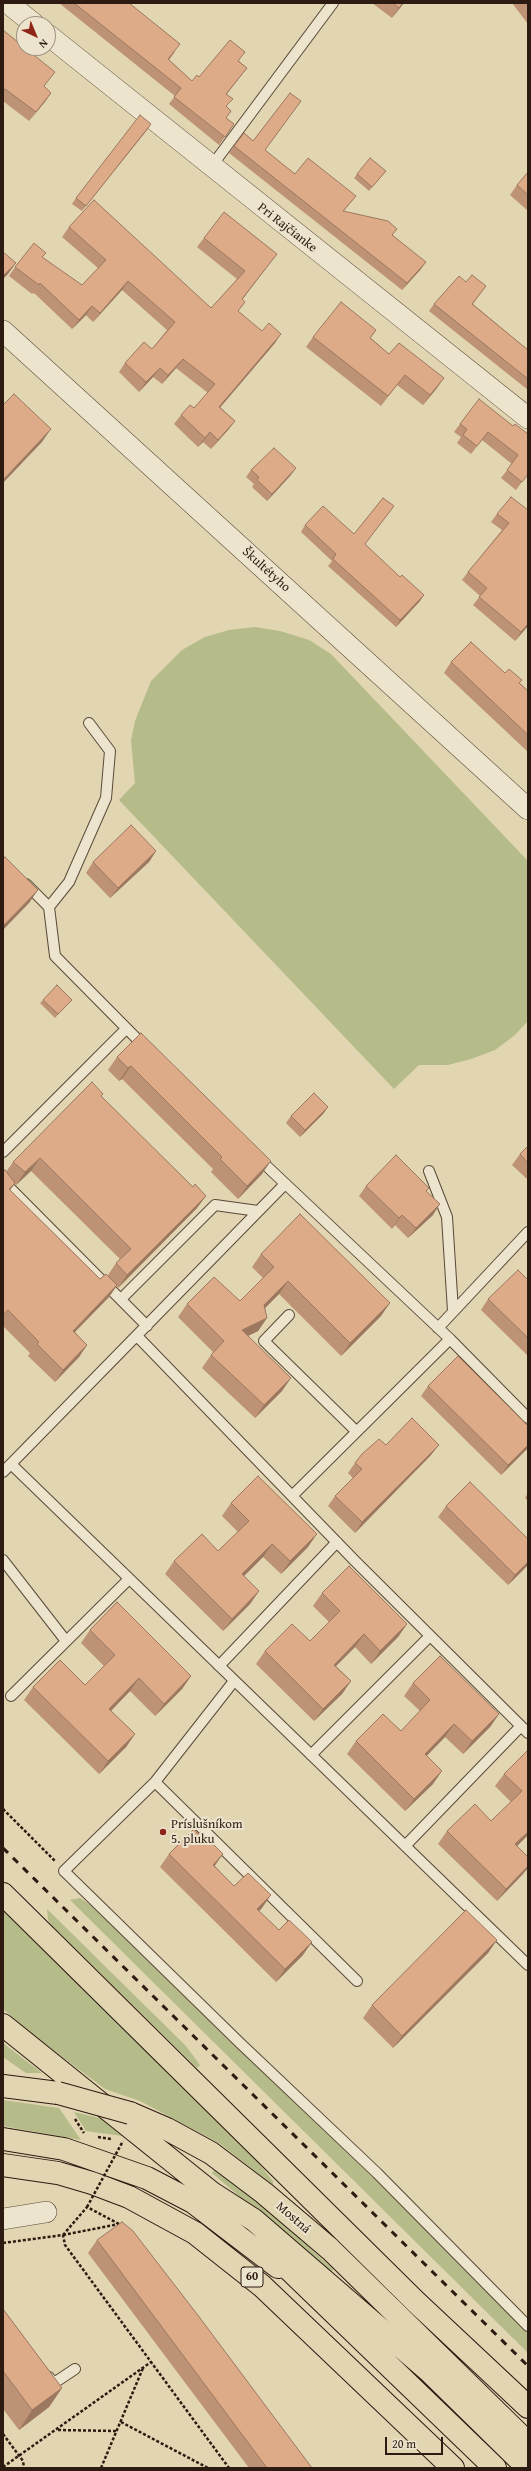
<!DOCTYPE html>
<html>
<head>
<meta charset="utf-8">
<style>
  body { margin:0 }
  #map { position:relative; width:531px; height:2471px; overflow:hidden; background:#e1d5b2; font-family:"Gentium Book Plus",serif }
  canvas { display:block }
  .frame { position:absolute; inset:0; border:4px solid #2d1a11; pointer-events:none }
  .north { position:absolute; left:16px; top:16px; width:40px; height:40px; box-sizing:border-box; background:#ece4cd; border:1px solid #a09382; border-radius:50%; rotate:136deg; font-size:11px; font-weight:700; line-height:16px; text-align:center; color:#2d1a11 }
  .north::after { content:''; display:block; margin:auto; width:14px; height:18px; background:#8f2418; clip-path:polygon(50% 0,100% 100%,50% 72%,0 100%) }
  .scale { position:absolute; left:385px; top:2437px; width:58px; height:18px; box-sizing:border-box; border:2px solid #2d1a11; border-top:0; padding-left:5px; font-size:12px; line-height:14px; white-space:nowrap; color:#2d1a11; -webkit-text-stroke:3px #ece4cd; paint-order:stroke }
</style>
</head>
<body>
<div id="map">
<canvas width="531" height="2471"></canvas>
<div class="frame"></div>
<div class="north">N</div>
<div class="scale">20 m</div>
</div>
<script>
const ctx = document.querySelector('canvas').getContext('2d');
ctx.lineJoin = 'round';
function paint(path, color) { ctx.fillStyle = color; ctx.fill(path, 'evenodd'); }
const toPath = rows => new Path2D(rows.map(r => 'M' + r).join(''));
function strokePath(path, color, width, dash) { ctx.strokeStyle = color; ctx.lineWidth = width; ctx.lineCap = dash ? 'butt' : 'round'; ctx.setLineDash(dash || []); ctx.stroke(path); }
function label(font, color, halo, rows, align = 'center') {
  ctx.font = font + ' "Gentium Book Plus",serif'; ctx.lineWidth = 4; ctx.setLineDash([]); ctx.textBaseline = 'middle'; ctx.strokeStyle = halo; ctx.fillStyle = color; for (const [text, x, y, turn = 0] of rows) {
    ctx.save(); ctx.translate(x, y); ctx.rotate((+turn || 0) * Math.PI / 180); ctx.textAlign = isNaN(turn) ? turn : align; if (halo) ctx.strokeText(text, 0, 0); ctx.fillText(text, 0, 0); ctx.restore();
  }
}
paint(toPath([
  [255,627,280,631,309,640,331,654,528,861,528,1021,515,1035,495,1050,471,1059,448,1065,419,1065,394,1089,119,800,135,783,131,740,135,721,151,681,182,650,205,637,229,630],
  [80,1898,101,1912,337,2140,528,2332,528,2353,70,1900],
  [47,1909,186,2046,200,2065,197,2068,52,1926,48,1920],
  [3,1910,255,2159,273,2181,273,2185,219,2143,140,2101,105,2089,33,2035,3,2009],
  [3,2043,42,2073,26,2073,3,2057],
  [3,2100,59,2108,81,2140,3,2126],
  [74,2112,100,2118,122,2136,86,2131],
  [214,2170,265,2207,333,2269,332,2272,329,2273,212,2173]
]), '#b6bc89');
const lane = toPath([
  [211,167,333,3],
  [26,884,49,907,55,956,145,1047],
  [49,907,69,882,106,798,110,751,89,723],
  [3,1152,126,1029],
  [258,1158,450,1339,528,1418],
  [429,1171,447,1217,453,1311],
  [3,1181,147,1326],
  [121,1299,215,1205,258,1211],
  [289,1315,264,1341,356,1431],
  [438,1328,528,1232],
  [137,1336,355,1561,528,1733],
  [11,1464,528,1965],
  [3,1472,285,1184],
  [293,1495,450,1339],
  [3,1560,66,1641],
  [219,1666,337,1542],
  [234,1681,155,1782,64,1871,240,2043,377,2173,528,2326],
  [11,1696,129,1579],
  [311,1755,430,1636],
  [155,1782,357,1981],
  [405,1846,521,1726],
  [49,2377,54,2383,75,2369]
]);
const street = toPath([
  [8,3,34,24],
  [48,35,528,418],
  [3,331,528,809],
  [3,2219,46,2212]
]);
const primary = toPath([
  [3,1894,416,2302,528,2407],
  [3,2025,212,2193,254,2220,429,2371,528,2468],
  [3,2086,58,2093],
  [130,2113,167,2129,211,2153,264,2193,330,2249,528,2443],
  [3,2139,64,2149,147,2178,193,2202,278,2267],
  [3,2165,58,2173,92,2183,129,2197,195,2233,262,2286,453,2468],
  [269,2250,495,2468]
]);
strokePath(lane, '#5a4939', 12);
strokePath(street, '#5a4939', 22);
strokePath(primary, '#2d1a11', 24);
strokePath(toPath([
  [3,1809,55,1861],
  [75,2119,84,2133],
  [98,2137,111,2139],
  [63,2235,87,2207,119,2224],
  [63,2235,119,2224],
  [3,2243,63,2235,65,2245,229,2468],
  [121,2422,208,2468],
  [58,2430,117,2431],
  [3,2434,23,2461,24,2468],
  [3,2467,151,2362],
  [101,2468,143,2368]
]), '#2d1a11', 2.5, [3, 2]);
strokePath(lane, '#ece4cd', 10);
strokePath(street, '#ece4cd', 21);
strokePath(primary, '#e1d5b2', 22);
strokePath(toPath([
  [3,1848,528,2366]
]), '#2d1a11', 3, [7, 7]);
const primaryBridge = toPath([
  [58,2093,130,2113]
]);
strokePath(primaryBridge, '#2d1a11', 24, []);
strokePath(toPath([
  [87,2207,123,2141]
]), '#2d1a11', 2.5, [3, 2]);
strokePath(primaryBridge, '#e1d5b2', 22);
paint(toPath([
  [59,3,129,3,175,52,169,60,192,81,239,61,247,68,227,94,227,107,226,118,234,124,219,145,169,104,175,96],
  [372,3,404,3,392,18],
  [512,3,528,3,528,24],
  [3,30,44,87,51,93,29,121,3,101],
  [147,130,82,211,72,204,76,198],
  [244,133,295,174,356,196,344,211,393,235,421,269,402,290,229,153],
  [386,171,369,191,354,178,357,174],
  [528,172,528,211,510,195,517,185],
  [69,227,211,308,237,279,197,247,204,238,270,263,242,299,238,311,275,343,220,407,235,421,228,430,211,449,203,442,198,447,174,424,181,415,194,408,208,393,176,368,162,384,153,377,139,392,119,372,125,363,152,349,167,330,122,290,93,322,86,315,72,329,34,293,32,294,9,276,15,267,43,258,82,285,98,268,62,237],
  [466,282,486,286,473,304,528,350,528,390,429,311,434,304],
  [313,337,371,338,389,354,437,388,423,405,397,385,381,406,306,347],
  [460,424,513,426,528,434,528,476,527,475,516,490,501,478,512,464,482,440,471,454,457,443,461,437,454,432],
  [251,470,291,475,267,501,252,487,254,484,246,477],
  [394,506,365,544,420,601,396,627,328,566,332,561,301,532,305,525,354,534],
  [528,510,528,626,515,641,473,605,480,596,462,580,468,572,502,530,491,522,497,514],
  [451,662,505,673,520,683,528,691,528,752,444,673],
  [156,851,149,862,110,898,86,873,93,862],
  [43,1000,69,1003,55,1018,40,1003],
  [141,1033,262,1174,238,1199,211,1172,213,1169,122,1079,119,1081,108,1070,117,1057],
  [101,1096,197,1208,118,1288,117,1286,109,1297,75,1332,87,1345,79,1357,55,1382,28,1356,30,1353,3,1326,3,1172,6,1172,13,1162],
  [31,1171,120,1259,116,1263,108,1275,100,1279,10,1190,15,1184,16,1185],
  [328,1107,323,1114,300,1137,286,1123,291,1116],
  [528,1146,528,1180,512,1165,520,1154],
  [366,1186,427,1192,433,1215,408,1238,395,1225,392,1229,359,1196],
  [261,1254,381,1316,341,1356,279,1294,265,1308,267,1318,258,1331,248,1336,282,1391,255,1418,202,1368,213,1352,178,1317,187,1304,240,1301,263,1278,252,1267],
  [528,1280,528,1356,481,1310,488,1299],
  [428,1386,528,1426,528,1448,501,1475,421,1396],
  [386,1445,431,1455,355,1533,328,1506,335,1496,353,1478,348,1473,355,1463],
  [528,1493,528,1501,525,1498],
  [231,1503,308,1547,281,1574,263,1557,244,1576,259,1591,250,1604,223,1631,165,1574,174,1561,218,1551,238,1532,222,1516],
  [446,1506,528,1565,508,1585,438,1517],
  [322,1593,407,1624,398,1637,371,1664,355,1647,336,1666,351,1681,342,1694,314,1721,256,1664,265,1651,310,1641,329,1622,313,1606],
  [90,1630,191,1676,182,1689,155,1716,130,1691,111,1711,135,1734,126,1747,99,1774,24,1700,33,1687,85,1685,104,1666,81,1643],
  [413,1683,499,1714,490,1727,463,1754,445,1737,426,1756,433,1784,405,1811,347,1754,356,1741,401,1731,420,1711,404,1696],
  [528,1750,528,1835,517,1846,523,1874,497,1901,438,1844,447,1831,491,1821,511,1802,495,1786,504,1774],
  [169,1854,215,1866,234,1886,262,1908,259,1911,303,1955,276,1982,160,1867],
  [497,1940,488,1953,393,2048,363,2018,372,2005],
  [97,2240,312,2468,249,2468,88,2253],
  [3,2309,62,2388,49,2407,19,2430,3,2409]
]), '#be9375');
paint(toPath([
  [403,3,404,3,392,18,399,8],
  [51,93,45,102,29,121,36,112],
  [151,124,147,130,82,211,86,206],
  [277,254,270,263,236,308,242,299],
  [426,262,421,269,402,290,407,283],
  [16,263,8,274,3,279,3,276],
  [128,281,122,290,93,322,100,313],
  [92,306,86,315,72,329,79,320],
  [281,334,275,343,213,416,219,407],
  [183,359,176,368,162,384,168,375],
  [160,368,153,377,139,392,146,382],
  [444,378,437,388,423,405,430,395],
  [235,421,228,430,211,449,218,440],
  [51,429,42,442,3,483,3,480],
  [210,432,203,442,198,447,205,438],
  [296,468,291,475,267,501,272,494],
  [424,595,420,601,396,627,400,620],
  [528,624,528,626,515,641,521,632],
  [156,851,149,862,110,898,118,888],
  [38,890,29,903,3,930,3,926],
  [131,1066,122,1079,119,1081,128,1068],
  [328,1107,323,1114,300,1137,305,1130],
  [40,1158,31,1171,16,1185,25,1172],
  [271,1161,262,1174,238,1199,247,1186],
  [15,1183,7,1194,9,1189],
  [206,1196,197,1208,118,1288,127,1275],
  [440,1204,433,1215,408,1238,416,1228],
  [402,1215,395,1225,392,1229,399,1218],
  [288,1281,279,1294,255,1318,264,1305],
  [117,1285,109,1297,65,1342,73,1331],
  [390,1303,381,1316,341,1356,350,1343],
  [267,1318,258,1331,233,1343,242,1330],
  [87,1345,79,1357,55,1382,63,1370],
  [291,1378,282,1391,255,1418,264,1405],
  [439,1445,431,1455,355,1533,362,1522],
  [528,1445,528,1448,501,1475,508,1465],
  [317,1534,308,1547,281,1574,290,1561],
  [272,1544,263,1557,233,1587,242,1574],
  [528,1562,528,1565,508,1585,515,1575],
  [259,1591,250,1604,223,1631,232,1619],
  [407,1624,398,1637,371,1664,380,1651],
  [364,1634,355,1647,325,1677,334,1665],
  [191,1676,182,1689,155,1716,164,1704],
  [139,1678,130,1691,100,1722,109,1709],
  [351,1681,342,1694,314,1721,323,1709],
  [499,1714,490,1727,463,1754,472,1741],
  [454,1724,445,1737,416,1767,425,1754],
  [135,1734,126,1747,99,1774,108,1761],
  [442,1771,433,1784,405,1811,414,1799],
  [528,1832,528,1835,506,1857,515,1844],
  [223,1854,214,1867,213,1865],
  [528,1866,528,1868,523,1874,497,1901,506,1889],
  [271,1895,262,1908,248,1922,257,1909],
  [497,1940,488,1953,393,2048,402,2036],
  [312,1942,303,1955,276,1982,285,1969],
  [62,2388,49,2407,19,2430,32,2410]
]), '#9b785f');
const building = toPath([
  [74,3,129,3,180,44,168,59,192,81,197,75,199,77,230,40,245,52,238,61,247,68,226,94,233,99,226,106,231,111,226,118,234,124,225,137,174,97,181,88,74,3],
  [393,3,403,3,399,8,393,3],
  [3,30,24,47,24,48,25,48,55,72,44,86,51,93,36,112,5,89,3,91,3,30],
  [290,93,301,101,265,150,295,174,308,158,356,196,343,211,388,221,397,229,392,235,426,262,407,283,234,146,244,133,253,141,290,93],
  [140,115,151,124,86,206,76,198,140,115],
  [370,158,386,171,372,187,357,174,370,158],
  [528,172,528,195,517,185,528,172],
  [94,200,211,308,245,271,204,238,224,212,277,254,242,299,245,302,238,311,262,331,269,323,281,334,219,407,235,421,218,440,210,432,205,438,181,415,190,405,194,408,215,384,183,359,168,375,160,368,146,382,125,363,144,342,152,349,175,322,128,281,100,313,92,306,79,320,40,283,39,285,15,267,34,243,46,253,42,257,82,285,106,260,69,227,94,200],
  [3,252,16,263,3,276,3,252],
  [472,275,486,286,472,304,528,350,528,379,434,304,459,276,466,282,472,275],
  [341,302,376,330,370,338,389,354,399,343,444,378,430,395,405,375,388,396,313,337,341,302],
  [14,394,51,429,3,480,3,405,14,394],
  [479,399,513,426,515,424,528,434,528,474,522,482,507,470,518,455,488,432,477,446,463,435,467,429,460,424,479,399],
  [274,448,296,468,272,494,257,480,259,477,251,470,274,448],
  [511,497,528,510,528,624,521,632,479,597,487,588,468,572,509,523,497,514,511,497],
  [383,498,394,506,365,544,400,577,402,575,424,595,400,620,333,559,336,554,305,525,323,506,354,534,383,498],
  [471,642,505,673,509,669,522,680,519,683,528,691,528,735,451,662,471,642],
  [131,825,156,851,118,888,93,862,131,825],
  [5,857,38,890,3,926,3,859,5,857],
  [57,985,72,1000,58,1014,43,1000,57,985],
  [141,1033,271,1161,247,1186,220,1159,222,1157,131,1066,128,1068,117,1057,141,1033],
  [92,1082,103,1094,101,1096,193,1187,195,1184,206,1196,127,1275,116,1263,131,1249,40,1158,25,1172,13,1162,92,1082],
  [314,1093,328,1107,305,1130,291,1116,314,1093],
  [528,1146,528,1163,520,1154,528,1146],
  [396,1155,429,1188,426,1191,440,1204,416,1228,402,1215,399,1218,366,1186,396,1155],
  [5,1170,15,1183,9,1189,100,1279,106,1274,117,1285,73,1331,87,1345,63,1370,37,1344,39,1342,8,1310,3,1315,3,1172,5,1170],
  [300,1214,390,1303,350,1343,288,1281,264,1305,267,1318,242,1330,291,1378,264,1405,211,1355,224,1341,187,1304,214,1277,240,1301,274,1267,261,1254,300,1214],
  [518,1270,528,1280,528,1338,488,1299,518,1270],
  [458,1356,528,1426,528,1445,508,1465,428,1386,458,1356],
  [412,1418,439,1445,362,1522,335,1496,362,1469,355,1463,362,1454,379,1439,386,1445,412,1418],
  [258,1476,317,1534,290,1561,272,1544,242,1574,259,1591,232,1619,174,1561,202,1534,218,1551,249,1521,231,1503,258,1476],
  [470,1482,528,1539,528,1562,515,1575,446,1506,470,1482],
  [349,1566,407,1624,380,1651,364,1634,334,1665,351,1681,323,1709,265,1651,292,1624,310,1641,340,1611,322,1593,349,1566],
  [117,1602,191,1676,164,1704,139,1678,109,1709,135,1734,108,1761,33,1687,60,1660,85,1685,115,1655,90,1630,117,1602],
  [440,1656,499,1714,472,1741,454,1724,425,1754,442,1771,414,1799,356,1741,383,1714,401,1731,430,1700,413,1683,440,1656],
  [528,1750,528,1832,515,1844,528,1857,528,1866,506,1889,447,1831,475,1804,491,1821,522,1791,504,1774,528,1750],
  [194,1829,198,1834,201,1832,223,1854,213,1865,234,1886,248,1873,271,1895,257,1909,279,1930,289,1920,312,1942,285,1969,169,1854,194,1829],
  [466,1910,497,1940,402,2036,372,2005,466,1910],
  [122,2222,133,2231,200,2318,312,2468,267,2468,97,2240,122,2222],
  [3,2309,62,2388,32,2410,3,2371,3,2309]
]);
paint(building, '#ddab88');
strokePath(building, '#9b785f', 1);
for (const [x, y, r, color] of [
  [163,1832,4,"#8f2418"]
]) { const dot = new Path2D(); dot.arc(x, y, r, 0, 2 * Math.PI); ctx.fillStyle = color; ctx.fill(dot); strokePath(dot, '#ece4cd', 1.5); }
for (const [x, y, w] of [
  [252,2277,22]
]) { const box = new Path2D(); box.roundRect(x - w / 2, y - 10, w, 20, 3); ctx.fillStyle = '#ece4cd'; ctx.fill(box); strokePath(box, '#2d1a11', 1); }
label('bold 12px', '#2d1a11', null, [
  ["60",252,2277]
]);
label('13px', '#2d1a11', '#ece4cd', [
  ["Pri Rajčianke",287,228,38],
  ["Škultétyho",266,570,42],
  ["Mostná",293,2218,41]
]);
label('13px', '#2d1a11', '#ece4cd', [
  ["Príslušníkom",171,1825],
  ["5. pluku",171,1840]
], 'left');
</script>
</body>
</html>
